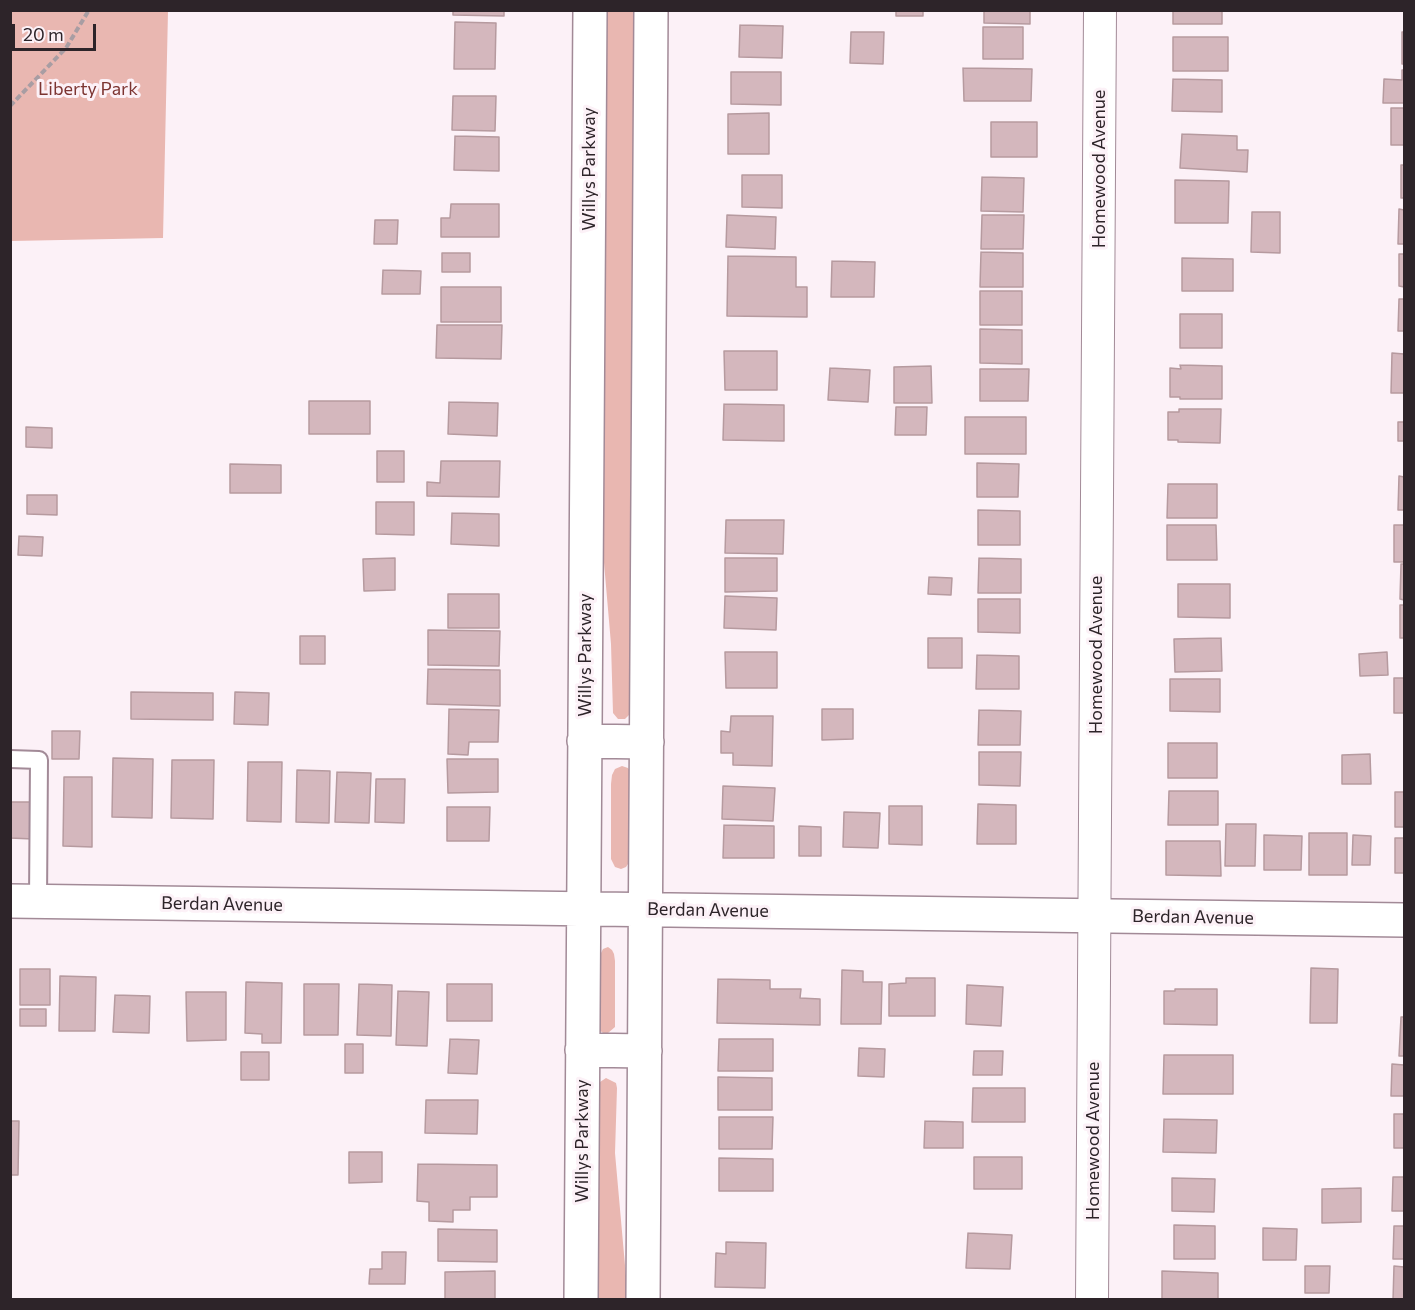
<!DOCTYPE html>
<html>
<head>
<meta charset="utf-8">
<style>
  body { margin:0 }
  #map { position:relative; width:1415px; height:1310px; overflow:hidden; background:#fcf1f7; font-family:Commissioner,sans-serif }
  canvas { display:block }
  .frame { position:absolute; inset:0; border:12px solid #2d2429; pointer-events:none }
  .scale { position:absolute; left:12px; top:24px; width:84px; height:27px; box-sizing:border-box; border:3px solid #2d2429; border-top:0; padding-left:8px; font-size:18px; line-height:21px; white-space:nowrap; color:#2d2429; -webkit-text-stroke:4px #fcf1f7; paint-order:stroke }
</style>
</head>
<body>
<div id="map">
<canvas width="1415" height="1310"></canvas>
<div class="frame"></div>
<div class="scale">20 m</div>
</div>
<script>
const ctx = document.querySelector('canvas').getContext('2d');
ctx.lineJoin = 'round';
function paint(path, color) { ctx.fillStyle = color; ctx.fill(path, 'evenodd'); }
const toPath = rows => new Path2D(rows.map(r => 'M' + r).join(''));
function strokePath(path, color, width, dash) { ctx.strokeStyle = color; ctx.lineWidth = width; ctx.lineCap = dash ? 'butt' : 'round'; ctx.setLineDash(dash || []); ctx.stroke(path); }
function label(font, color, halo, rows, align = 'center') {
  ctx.font = font + ' Commissioner,sans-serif'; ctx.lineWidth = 6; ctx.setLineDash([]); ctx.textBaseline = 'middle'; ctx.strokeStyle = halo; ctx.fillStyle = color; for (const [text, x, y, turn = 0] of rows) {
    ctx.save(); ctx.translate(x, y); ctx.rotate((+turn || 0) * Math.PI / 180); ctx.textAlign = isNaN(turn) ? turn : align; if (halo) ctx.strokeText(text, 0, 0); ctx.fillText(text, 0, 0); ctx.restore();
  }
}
paint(toPath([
  [635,10,630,706,629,715,625,719,618,719,613,713,611,644,601,528,604,11],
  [10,11,168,11,163,238,11,241],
  [622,766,628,768,631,772,630,861,626,867,621,869,615,867,611,859,611,784,612,775,615,769],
  [608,947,612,950,614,954,615,961,615,1027,608,1033,603,1033,598,1029,599,957,603,949],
  [606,1078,616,1083,617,1088,615,1153,628,1299,593,1300,597,1084]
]), '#e9b7b1');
const building = toPath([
  [453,10,504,10,504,16,453,15,453,10],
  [896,10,923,10,923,16,896,16,896,10],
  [984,10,1030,10,1030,24,984,23,984,10],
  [1173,10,1222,10,1222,24,1173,24,1173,10],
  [455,22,496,23,495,69,454,69,455,22],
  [740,25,783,26,782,58,739,57,740,25],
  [983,27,1023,27,1023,59,983,59,983,27],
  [851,32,884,32,883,64,850,63,851,32],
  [1402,32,1404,32,1404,64,1402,64,1402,32],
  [1173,37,1228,37,1228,71,1173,71,1173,37],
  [963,68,1032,69,1031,101,964,101,963,68],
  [1402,70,1404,70,1404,103,1383,103,1384,79,1402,80,1402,70],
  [731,72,781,72,781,105,731,104,731,72],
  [1173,79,1222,80,1222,112,1172,111,1173,79],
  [453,96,496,96,495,131,452,130,453,96],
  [1391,108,1404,108,1404,145,1391,145,1391,108],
  [769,113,769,154,728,154,728,114,769,113],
  [991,122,1037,122,1037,157,991,157,991,122],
  [1182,134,1237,136,1237,150,1248,150,1247,172,1180,168,1182,134],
  [455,136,499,137,499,171,454,170,455,136],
  [1401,165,1404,165,1404,198,1401,198,1401,165],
  [742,175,782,175,782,208,742,207,742,175],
  [982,177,1024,178,1023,212,981,211,982,177],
  [1175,180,1229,181,1228,223,1175,223,1175,180],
  [451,204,499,204,499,237,441,237,441,218,450,218,451,204],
  [1399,209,1404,210,1404,244,1398,244,1399,209],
  [1252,212,1280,212,1280,253,1251,252,1252,212],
  [727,215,776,217,775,249,726,247,727,215],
  [982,215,1024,215,1023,249,981,249,982,215],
  [375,220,398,220,397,244,374,244,375,220],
  [981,252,1023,253,1023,287,980,287,981,252],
  [442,253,470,253,470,272,442,272,442,253],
  [1399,254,1404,254,1404,287,1399,286,1399,254],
  [728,256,796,257,796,287,807,287,807,317,727,316,728,256],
  [1182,258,1233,259,1233,291,1182,291,1182,258],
  [832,261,875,262,874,297,831,297,832,261],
  [383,270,421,271,420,294,382,294,383,270],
  [441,287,501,287,501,322,441,322,441,287],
  [980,291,1022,291,1022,325,980,325,980,291],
  [1399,299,1404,299,1404,331,1398,331,1399,299],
  [1180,314,1222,314,1222,348,1180,348,1180,314],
  [437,325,502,325,501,359,436,358,437,325],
  [980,329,1022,330,1022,364,980,363,980,329],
  [724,351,777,351,777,390,725,390,724,351],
  [1392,353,1404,354,1404,393,1391,393,1392,353],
  [1180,365,1222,366,1222,399,1180,399,1180,397,1170,397,1170,368,1181,369,1180,365],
  [931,366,932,403,894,403,894,367,931,366],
  [830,368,870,370,868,402,828,400,830,368],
  [980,369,1029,369,1028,401,980,401,980,369],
  [309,401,370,401,370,434,309,434,309,401],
  [449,402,498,403,497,436,448,434,449,402],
  [724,404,784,405,784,441,723,440,724,404],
  [896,407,927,407,926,435,895,435,896,407],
  [1179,409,1221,409,1220,443,1178,442,1178,440,1168,440,1168,412,1179,412,1179,409],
  [965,417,1026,417,1026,454,965,454,965,417],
  [1398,422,1404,422,1404,441,1398,441,1398,422],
  [26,427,52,428,52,448,26,447,26,427],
  [377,451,404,451,404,482,377,482,377,451],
  [441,461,500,461,499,497,427,496,427,482,440,483,441,461],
  [977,463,1019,464,1018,497,977,497,977,463],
  [230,464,281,465,281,493,230,493,230,464],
  [1399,476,1404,477,1404,510,1398,510,1399,476],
  [1168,484,1217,484,1217,518,1167,518,1168,484],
  [27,495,57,495,57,515,27,514,27,495],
  [376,502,414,502,414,535,376,534,376,502],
  [978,510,1020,511,1020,545,978,545,978,510],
  [452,513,499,514,499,546,451,544,452,513],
  [726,520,784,520,783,554,725,553,726,520],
  [1167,525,1216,525,1217,560,1167,560,1167,525],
  [1394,525,1404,525,1404,562,1394,562,1394,525],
  [19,536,43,537,42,556,18,555,19,536],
  [395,558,395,590,364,591,363,559,395,558],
  [725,558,777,558,777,591,725,592,725,558],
  [979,558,1021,559,1021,593,978,593,979,558],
  [1401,564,1404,564,1404,600,1400,599,1401,564],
  [929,577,952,578,951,595,928,594,929,577],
  [1178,584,1230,584,1230,618,1178,617,1178,584],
  [448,594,499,594,499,628,448,628,448,594],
  [725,596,777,598,776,630,724,628,725,596],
  [978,599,1020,599,1020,633,978,632,978,599],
  [1400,605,1404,605,1404,638,1400,638,1400,605],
  [428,630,500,631,499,666,428,665,428,630],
  [300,636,325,636,325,664,300,664,300,636],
  [928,638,962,638,962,668,928,668,928,638],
  [1221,638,1222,671,1175,672,1174,639,1221,638],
  [725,652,777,652,777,688,726,688,725,652],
  [1387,652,1388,675,1360,676,1359,654,1387,652],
  [977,655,1019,656,1019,689,976,689,977,655],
  [428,669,500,670,500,706,427,704,428,669],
  [1394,678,1404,678,1404,713,1394,713,1394,678],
  [1170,679,1220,679,1220,712,1170,711,1170,679],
  [131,692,213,693,213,720,131,719,131,692],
  [235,692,269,693,268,725,234,724,235,692],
  [449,709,499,710,498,742,469,742,468,755,448,754,449,709],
  [822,709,853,709,853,739,822,740,822,709],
  [979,710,1021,711,1020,745,978,745,979,710],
  [731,716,773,716,772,766,733,765,733,753,721,753,721,731,730,732,731,716],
  [52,731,80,731,79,759,52,759,52,731],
  [1168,743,1217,743,1217,778,1168,778,1168,743],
  [979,752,1021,752,1020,786,979,785,979,752],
  [1370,754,1371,784,1342,784,1342,755,1370,754],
  [113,758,153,759,152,818,112,817,113,758],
  [447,759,498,759,498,792,448,793,447,759],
  [172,760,214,760,213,819,171,818,172,760],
  [248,762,282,762,281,822,247,821,248,762],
  [297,770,330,771,329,823,296,822,297,770],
  [337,772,371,773,369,823,335,822,337,772],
  [64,777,92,777,92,847,63,846,64,777],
  [376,779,405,779,404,823,375,822,376,779],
  [723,786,775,788,773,821,722,819,723,786],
  [1169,791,1218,791,1218,825,1168,825,1169,791],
  [1395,792,1404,792,1404,827,1395,827,1395,792],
  [10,802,34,802,33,839,10,838,10,802],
  [978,804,1016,805,1016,844,977,844,978,804],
  [889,806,922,806,922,845,889,844,889,806],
  [447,807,490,807,489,841,447,841,447,807],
  [844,812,880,813,878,848,843,847,844,812],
  [1226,824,1256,824,1255,866,1225,866,1226,824],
  [724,825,774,826,774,858,723,858,724,825],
  [799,826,821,827,821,856,799,856,799,826],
  [1309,833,1347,833,1347,875,1309,875,1309,833],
  [1264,835,1302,836,1301,870,1264,870,1264,835],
  [1353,835,1371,836,1370,865,1352,865,1353,835],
  [1395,838,1404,838,1404,873,1395,873,1395,838],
  [1166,841,1220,841,1221,876,1166,875,1166,841],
  [1311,968,1338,969,1337,1023,1310,1023,1311,968],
  [20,969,50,969,50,1005,20,1005,20,969],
  [842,970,863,971,863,982,882,982,881,1024,841,1024,842,970],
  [60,976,96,977,95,1031,59,1031,60,976],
  [906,978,935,978,935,1016,889,1016,889,984,906,983,906,978],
  [718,979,770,980,770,989,801,989,800,998,820,999,820,1025,717,1023,718,979],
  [246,982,282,983,281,1043,262,1043,262,1034,245,1033,246,982],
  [304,984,339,984,338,1035,304,1035,304,984],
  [359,984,392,985,391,1036,357,1035,359,984],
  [447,984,492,984,492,1021,447,1021,447,984],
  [967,985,1003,987,1001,1026,966,1024,967,985],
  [1175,989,1217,989,1217,1025,1164,1024,1164,991,1175,991,1175,989],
  [398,991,429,992,427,1046,396,1045,398,991],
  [186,992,226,992,226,1040,187,1041,186,992],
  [115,995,150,996,149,1033,113,1032,115,995],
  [20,1009,46,1009,46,1026,20,1026,20,1009],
  [1401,1017,1404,1017,1404,1056,1399,1056,1401,1017],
  [450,1039,479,1040,477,1074,448,1073,450,1039],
  [719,1039,773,1039,773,1071,718,1071,719,1039],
  [345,1044,363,1044,363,1073,345,1073,345,1044],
  [859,1048,885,1049,884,1077,858,1076,859,1048],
  [974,1051,1003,1051,1002,1075,973,1075,974,1051],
  [241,1052,269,1052,269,1080,241,1080,241,1052],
  [1164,1055,1233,1055,1233,1094,1163,1094,1164,1055],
  [1392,1064,1404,1065,1404,1096,1391,1096,1392,1064],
  [718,1077,772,1078,772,1110,718,1110,718,1077],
  [973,1088,1025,1088,1025,1122,972,1122,973,1088],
  [426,1100,478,1100,477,1134,425,1133,426,1100],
  [1394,1114,1404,1114,1404,1148,1394,1148,1394,1114],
  [719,1117,773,1117,772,1149,719,1149,719,1117],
  [1164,1119,1217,1120,1216,1153,1163,1152,1164,1119],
  [10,1121,19,1121,18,1175,10,1175,10,1121],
  [925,1121,963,1122,963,1148,924,1148,925,1121],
  [349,1152,382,1152,382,1182,349,1183,349,1152],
  [974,1157,1022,1157,1022,1189,974,1189,974,1157],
  [719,1158,773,1159,773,1191,719,1191,719,1158],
  [418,1164,497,1165,497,1197,470,1197,470,1210,453,1210,453,1222,429,1221,429,1202,417,1201,418,1164],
  [1393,1177,1404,1177,1404,1211,1392,1211,1393,1177],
  [1172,1178,1215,1179,1214,1212,1172,1211,1172,1178],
  [1361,1188,1361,1222,1322,1223,1322,1189,1361,1188],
  [1174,1225,1215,1226,1215,1259,1174,1259,1174,1225],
  [1394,1226,1404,1226,1404,1259,1393,1259,1394,1226],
  [1263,1228,1297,1229,1296,1260,1263,1260,1263,1228],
  [438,1229,497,1230,497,1262,438,1261,438,1229],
  [968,1233,1012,1235,1010,1269,966,1268,968,1233],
  [726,1242,766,1243,765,1288,715,1287,716,1253,726,1254,726,1242],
  [382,1252,406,1252,405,1284,369,1284,370,1269,382,1269,382,1252],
  [1305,1266,1330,1266,1329,1293,1305,1293,1305,1266],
  [1394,1266,1404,1267,1404,1300,1393,1300,1394,1266],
  [495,1271,495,1300,445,1300,445,1272,495,1271],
  [1162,1271,1218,1273,1218,1300,1162,1300,1162,1271]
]);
paint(building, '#d4b7bd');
strokePath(building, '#b69a9f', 1.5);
const lane = toPath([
  [10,759,39,760,38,901]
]);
const street = toPath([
  [1092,1300,1100,10]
]);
const secondary = toPath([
  [584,741,647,742],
  [10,901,1404,920],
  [582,1050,645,1051],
  [581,1300,590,10],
  [643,1300,651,10]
]);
strokePath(lane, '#a28a97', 20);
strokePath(street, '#a28a97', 34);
strokePath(secondary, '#a28a97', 36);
strokePath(toPath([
  [10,106,66,48,89,10]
]), '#a89da3', 4, [6, 3]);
strokePath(lane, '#fff', 16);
strokePath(street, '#fff', 32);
strokePath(secondary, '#fff', 33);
label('18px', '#7c3431', '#fcf1f7', [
  ["Liberty Park",88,89]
]);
label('18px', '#2d2429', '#fcf1f7', [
  ["Willys Parkway",589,169,-90],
  ["Homewood Avenue",1099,169,-90],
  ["Willys Parkway",585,655,-90],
  ["Homewood Avenue",1096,655,-90],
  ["Berdan Avenue",222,904,1],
  ["Berdan Avenue",708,910,1],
  ["Berdan Avenue",1193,917,1],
  ["Willys Parkway",582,1141,-90],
  ["Homewood Avenue",1093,1141,-90]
]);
</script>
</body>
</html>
